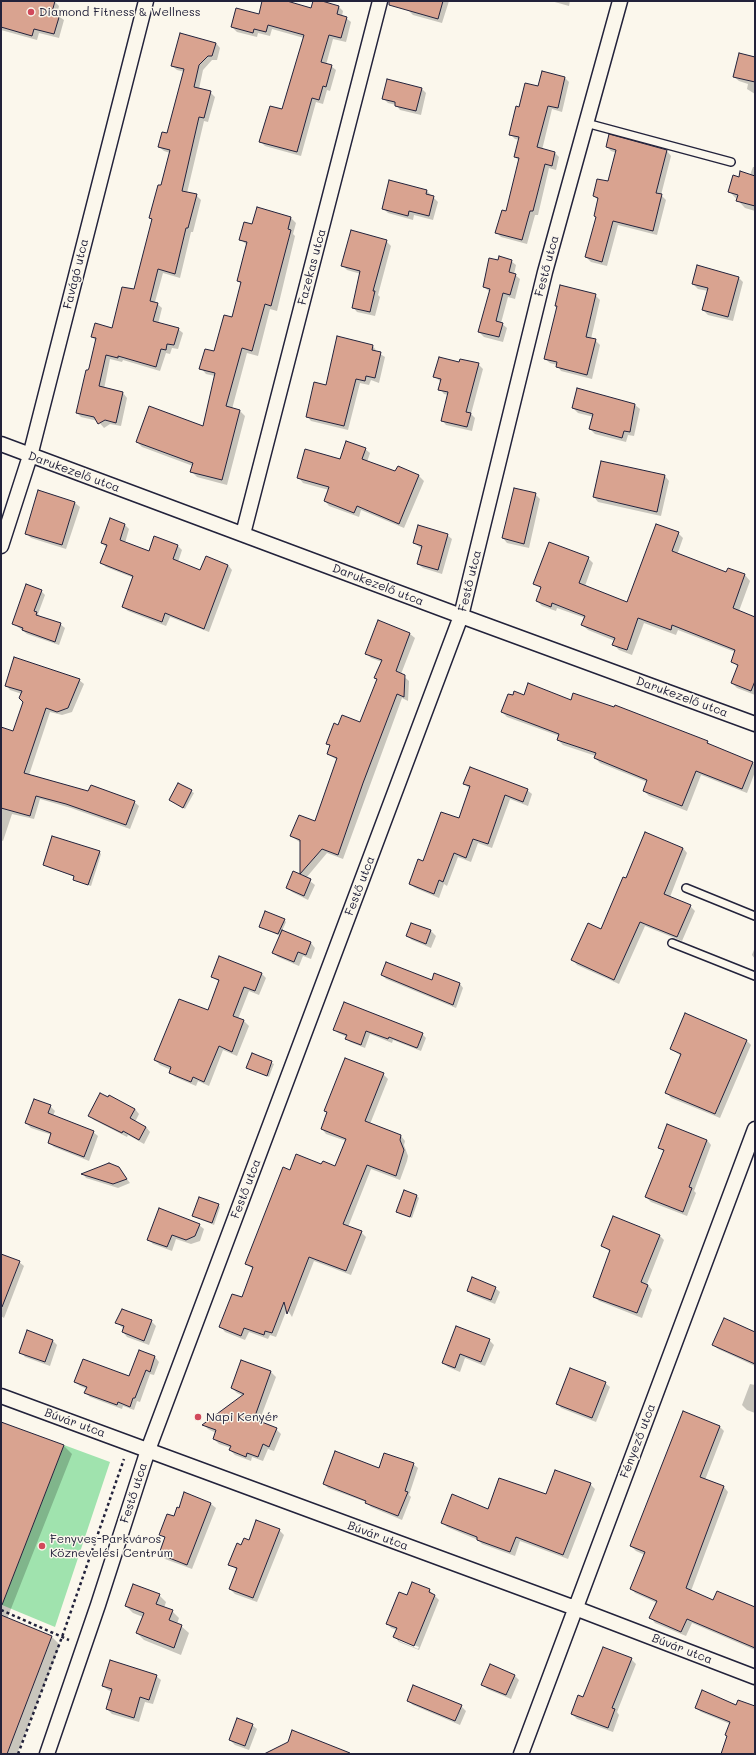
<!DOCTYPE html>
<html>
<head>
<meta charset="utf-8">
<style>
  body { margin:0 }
  #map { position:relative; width:756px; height:1755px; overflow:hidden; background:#fbf7ec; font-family:Mali,sans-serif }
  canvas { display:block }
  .frame { position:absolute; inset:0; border:2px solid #22223b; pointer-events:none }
</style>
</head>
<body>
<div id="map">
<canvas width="756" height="1755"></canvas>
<div class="frame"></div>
</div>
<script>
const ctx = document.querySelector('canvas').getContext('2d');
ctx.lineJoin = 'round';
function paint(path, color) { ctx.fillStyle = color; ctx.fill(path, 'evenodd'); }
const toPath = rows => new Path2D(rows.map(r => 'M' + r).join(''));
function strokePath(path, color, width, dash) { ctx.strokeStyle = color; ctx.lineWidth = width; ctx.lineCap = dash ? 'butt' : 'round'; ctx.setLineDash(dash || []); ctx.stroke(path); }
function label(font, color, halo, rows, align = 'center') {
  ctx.font = font + ' Mali,sans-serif'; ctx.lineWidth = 3; ctx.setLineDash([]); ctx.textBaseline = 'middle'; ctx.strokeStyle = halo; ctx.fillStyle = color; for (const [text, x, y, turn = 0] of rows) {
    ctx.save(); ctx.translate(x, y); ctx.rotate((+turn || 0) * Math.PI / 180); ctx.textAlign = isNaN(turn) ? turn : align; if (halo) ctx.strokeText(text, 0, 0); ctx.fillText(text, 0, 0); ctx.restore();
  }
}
paint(toPath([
  [64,1445,110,1462,55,1627,2,1605]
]), '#a0e3ae');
paint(toPath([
  [1,1,55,2,59,6,57,15,64,20,59,38,39,33,37,40,1,30],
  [263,1,283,1,312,9,314,1,318,1,338,6,343,11,342,16,346,18,351,22,346,42,333,39,326,65,331,66,336,70,330,91,327,90,323,104,316,102,301,156,265,146,260,141,283,110,304,38,272,29,270,36,258,33,257,37,237,32,232,27,260,15],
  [410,1,449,1,442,23,413,15,408,10],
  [551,1,570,1,569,6],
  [216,43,220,48,217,60,212,60,203,70,199,89,210,92,215,97,208,122,204,121,187,193,196,195,201,200,193,232,191,232,180,278,163,273,155,302,162,308,158,324,178,329,183,333,178,349,172,348,170,354,166,353,160,371,123,360,122,362,110,359,104,389,123,393,127,398,121,426,110,424,104,428,98,421,81,417,77,413,96,341,92,337,113,329,135,291,152,220,150,218,162,187,170,153,164,151,159,147,168,134,185,72,177,70,172,66],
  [755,58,755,94,747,89,748,84,739,81,734,77],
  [565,78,569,82,562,112,552,109,542,150,555,153,559,157,556,170,549,168,538,215,535,215,527,244,501,237,496,232,507,212,519,161,515,157,520,140,515,139,510,134,520,108,539,87],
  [422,89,426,93,421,115,400,110,396,105,388,103,383,98],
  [607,147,667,151,671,156,661,195,666,200,657,235,618,225,607,266,591,262,586,257,597,217,599,201,594,196,609,183,617,153,611,151],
  [753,167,755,167,755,211,745,208,729,191,739,178,750,175],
  [427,191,438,202,433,220,414,215,413,220,388,213,383,208],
  [291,218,296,223,293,234,295,236,277,311,270,309,258,356,247,353,232,409,240,411,245,416,227,485,197,477,192,472,193,466,142,447,137,442,203,427,215,376,206,374,201,368,215,353,233,319,242,285,238,281,247,245,240,239,252,226],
  [386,241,391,246,378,295,380,297,375,316,357,312,353,307,361,274,347,270,343,266],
  [499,261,511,261,516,265,514,274,520,279,515,299,508,297,501,323,507,328,503,342,484,337,479,332,490,292,484,287],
  [738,277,743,282,733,321,708,315,703,310,708,291,698,289,693,284],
  [595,295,600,300,591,339,595,340,600,345,592,379,561,371,557,365,550,363,545,359,558,307,556,305],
  [373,346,377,352,385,357,379,383,371,380,369,385,360,383,348,430,311,421,307,416,327,386],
  [460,363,478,364,483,369,471,414,475,418,472,431,446,425,442,420,448,395,444,394,440,389,441,382,435,377],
  [578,390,635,405,640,409,634,436,628,435,626,442,595,434,590,429,594,417,578,413,573,408],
  [365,449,370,453,367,462,396,473,398,467,419,476,424,481,404,528,361,510,359,517,329,506,325,501,329,490,303,483,299,478],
  [602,462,665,476,669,481,661,516,598,502,594,497],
  [39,491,75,503,80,507,66,549,31,538,26,533],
  [535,494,540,499,529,548,507,543,503,538],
  [111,519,125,525,129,529,125,543,150,552,178,546,182,550,178,562,201,571,228,565,232,570,209,632,170,617,166,626,128,611,123,607,134,578,106,567,101,562,107,548,102,543],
  [678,533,683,538,677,555,727,573,728,569,745,575,750,581,739,611,755,618,755,695,737,688,732,683,738,667,732,661,735,652,678,630,676,635,644,623,632,655,619,650,613,644,615,641,588,630,582,625,585,618,557,608,556,611,542,606,537,601,542,589,534,583,588,558,593,563,585,586,628,603],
  [447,535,452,539,442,574,423,568,418,564,422,549,414,543],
  [41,591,45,595,38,614,41,617,60,624,65,628,59,645,27,634,14,624],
  [379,622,410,634,415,638,401,674,409,681,408,701,402,698,343,859,327,853,306,878,315,885,308,900,292,892,287,888,301,876,301,843,291,836,316,822,337,760,328,754,331,747,327,743,338,726,360,724,378,680,376,678,382,662,371,658,367,654],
  [79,680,84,684,72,712,62,715,50,712,29,775,89,793,134,802,139,806,130,829,71,808,40,799,34,819,12,814,3,841,1,840,1,736,14,732,24,702,22,694,10,690,6,685],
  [524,696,571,701,707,742,712,746,752,762,755,765,755,772,747,793,701,775,687,811,649,796,644,791,647,782,600,763,595,758,596,756,563,745,558,740,559,736,507,717,502,712],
  [178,784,194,793,185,809,170,800],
  [464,784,527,790,532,794,528,806,510,799,492,848,478,843,471,862,458,857,447,886,444,884,439,898,415,888,410,884,459,820,470,789],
  [683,848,687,853,670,897,690,906,695,911,682,941,645,926,619,984,577,965,573,960,602,931,627,880],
  [99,852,101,854,91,886,76,881,74,879,75,877,44,865],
  [284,920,286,922,282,931,311,943,315,948,311,959,303,956,299,966,278,957,273,953,280,936,260,926],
  [412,924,431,931,436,936,431,948,412,940,407,936],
  [755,947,755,959,752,955],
  [261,973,266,978,259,995,249,991,238,1019,244,1021,249,1026,237,1056,223,1050,209,1086,198,1081,196,1086,175,1077,170,1073,171,1070,160,1065,155,1060,209,1012,220,982,212,977],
  [435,974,460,984,463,988,456,1008,386,979,382,975,432,981],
  [334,1029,422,1034,426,1038,421,1051,393,1040,392,1043,370,1034,365,1048,350,1042,346,1038,347,1037,338,1033],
  [747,1041,751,1045,720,1118,671,1098,667,1093,681,1056,671,1049],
  [252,1054,274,1064,269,1077,247,1068],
  [383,1074,388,1079,370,1124,401,1136,405,1141,404,1145,408,1156,407,1161,400,1180,371,1169,348,1227,361,1232,366,1237,351,1275,314,1261,292,1317,287,1309,276,1337,270,1335,268,1339,249,1332,245,1340,225,1332,221,1327,242,1299,253,1269,246,1264,290,1171,322,1166,336,1167,346,1141,326,1134,322,1129,328,1113,325,1111],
  [50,1106,55,1111,53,1116,93,1132,98,1136,89,1161,54,1147,49,1142,52,1135,31,1128,26,1123],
  [135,1109,139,1114,135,1122,146,1127,150,1132,144,1144,128,1135,127,1137,94,1120,89,1115],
  [707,1140,711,1145,694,1191,696,1193,687,1216,651,1202,646,1197,664,1152,660,1148],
  [119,1168,130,1183,118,1188,86,1178,83,1174],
  [417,1196,419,1198,412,1218,397,1212],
  [218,1205,220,1207,214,1225,193,1216],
  [199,1225,204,1229,200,1241,191,1244,176,1239,172,1251,153,1244,148,1239],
  [659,1235,664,1240,647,1284,652,1290,642,1318,599,1301,594,1296,610,1252,603,1246],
  [1,1255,19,1262,24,1266,4,1318,1,1316],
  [495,1288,500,1292,495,1304,473,1295,468,1291],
  [151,1321,156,1326,149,1345,127,1337,123,1332,124,1329,117,1323],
  [456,1327,489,1340,494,1345,485,1366,465,1358,460,1372,448,1367,443,1363],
  [755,1333,755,1366,718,1349,713,1345],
  [53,1341,57,1345,50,1366,25,1357,21,1352],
  [139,1351,155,1357,159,1362,154,1375,150,1374,140,1402,137,1401,134,1410,123,1406,122,1409,90,1397,85,1392,87,1389,80,1386,75,1382,129,1377],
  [271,1372,276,1377,259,1422,276,1429,281,1434,274,1451,268,1449,263,1461,252,1457,251,1461,235,1455,230,1450,231,1448,219,1444,214,1439,216,1433,208,1429,204,1425,243,1396,237,1393,232,1388],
  [605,1383,610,1387,596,1422,561,1408,557,1403],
  [750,1384,755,1385,755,1413,747,1410,742,1405],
  [1,1423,64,1446,72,1454,7,1619,52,1637,60,1645,17,1754,1,1754],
  [720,1427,724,1431,705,1480,724,1487,728,1492,691,1591,714,1601,755,1609,755,1650,692,1623,686,1636,655,1623,651,1618,657,1603,635,1593,631,1588,645,1555,636,1551,631,1546],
  [413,1464,418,1468,409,1495,411,1497,402,1520,371,1507,366,1502,328,1488,324,1484,379,1469],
  [590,1484,595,1489,568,1559,520,1541,515,1556,482,1544,478,1540,447,1527,442,1522],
  [185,1494,211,1504,216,1508,192,1569,165,1559,160,1554,165,1539,161,1534,180,1509],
  [279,1530,284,1535,257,1602,235,1594,230,1589,237,1570,229,1564,242,1546],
  [429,1590,439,1600,419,1650,399,1642,395,1637,397,1630,391,1628,387,1623,407,1596],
  [399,1639,419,1647,418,1649,399,1641],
  [159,1595,166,1602,164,1608,172,1611,179,1618,177,1624,181,1626,189,1633,181,1655,144,1640,137,1633,143,1617,133,1613,126,1606],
  [631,1659,636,1664,617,1712,619,1715,613,1732,577,1719,572,1714,583,1698],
  [514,1675,519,1680,511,1699,487,1689,483,1684],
  [156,1676,161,1680,153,1704,145,1702,139,1722,112,1714,107,1709,112,1692,108,1690,103,1686],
  [408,1701,461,1706,466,1711,460,1725,413,1705],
  [737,1706,755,1708,755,1749,748,1754,722,1754,728,1737,730,1724,701,1712,696,1708],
  [252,1725,257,1729,249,1750,235,1745,230,1740]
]), '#0003');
const building = toPath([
  [1,1,55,1,52,12,60,14,54,34,34,29,32,36,1,27,1,1],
  [262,1,287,1,311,8,313,1,322,1,339,6,337,14,347,17,341,38,329,35,321,62,332,65,326,87,323,86,319,100,312,98,297,152,259,142,270,106,282,109,304,35,268,25,266,32,254,29,253,33,231,27,236,8,259,14,262,1],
  [389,1,443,1,438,19,389,5,389,1],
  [180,33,216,43,212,56,208,56,199,65,194,87,211,91,204,118,199,117,182,191,197,194,188,228,186,228,175,274,158,269,150,301,158,303,153,321,179,328,174,345,167,344,166,350,161,349,156,367,118,356,118,358,106,355,99,386,123,392,116,423,105,420,98,424,94,417,76,413,86,370,88,370,89,368,96,338,91,337,95,323,112,328,122,287,134,289,152,219,149,218,158,185,161,185,170,150,158,147,162,132,167,133,184,69,171,66,180,33],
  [739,53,755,57,755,82,733,77,739,53],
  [542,71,565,77,558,108,548,106,537,147,555,152,552,166,545,164,533,211,530,211,522,240,495,233,502,210,506,211,519,158,514,157,519,137,509,135,516,106,519,107,525,83,538,86,542,71],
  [387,79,422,88,416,111,395,106,395,102,382,99,387,79],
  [609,134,667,150,656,193,662,194,653,231,613,221,602,262,585,257,596,217,594,216,598,198,593,196,597,179,608,181,616,150,606,147,609,134],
  [740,171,755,176,755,206,736,201,738,195,728,192,733,175,739,177,740,171],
  [389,180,427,190,426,194,434,196,429,216,409,211,408,216,382,209,389,180],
  [257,207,291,217,288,229,291,230,271,306,265,304,252,351,242,348,226,406,240,410,222,480,190,472,193,463,136,442,149,406,203,426,215,373,199,369,205,349,214,351,224,315,232,317,241,282,237,281,247,242,239,240,244,222,252,224,257,207],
  [351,230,387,240,373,291,375,291,370,312,352,308,360,271,341,266,351,230],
  [499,256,512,260,509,272,516,274,510,295,503,293,496,321,503,323,499,337,478,332,490,289,483,287,489,258,498,260,499,256],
  [697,265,739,277,728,317,702,310,708,288,692,284,697,265],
  [560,285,596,294,586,337,596,339,587,375,556,367,557,362,544,359,557,306,555,306,560,285],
  [337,336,373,345,372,350,381,352,375,378,366,376,365,381,356,379,344,426,306,417,314,382,326,385,337,336],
  [439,357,459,362,460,359,479,363,466,412,471,413,467,427,441,421,448,392,438,390,441,379,433,377,439,357],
  [577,388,635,404,630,432,624,431,622,438,589,429,593,414,572,408,577,388],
  [346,441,366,448,362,459,395,471,398,466,419,475,399,524,357,506,354,513,324,501,329,487,297,478,305,449,340,459,346,441],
  [601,461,665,475,657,512,593,497,601,461],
  [514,488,536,493,524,544,502,538,514,488],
  [38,490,75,502,62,545,25,534,38,490],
  [110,518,125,524,120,540,149,551,154,536,178,545,173,559,200,570,206,556,228,565,204,629,165,613,162,622,122,607,133,576,100,563,107,545,101,543,110,518],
  [656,524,679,532,672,551,726,572,728,568,745,574,733,608,755,617,755,681,751,691,731,683,738,665,731,662,735,650,672,625,671,630,638,618,627,650,612,645,615,638,581,625,585,616,552,603,551,607,536,601,541,587,533,584,549,542,589,557,579,583,627,602,656,524],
  [418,525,448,534,438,570,417,564,422,546,413,543,418,525],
  [26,584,42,590,34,611,37,612,36,615,61,623,55,642,22,630,23,628,12,624,26,584],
  [378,620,410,633,396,671,405,675,404,697,397,694,363,783,338,855,322,849,300,874,311,879,304,896,286,888,293,871,300,874,300,840,290,836,299,815,315,821,337,758,327,754,330,745,326,744,334,723,338,725,342,715,360,722,377,679,374,678,382,660,365,654,378,620],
  [14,657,80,679,68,708,57,712,46,708,24,773,88,791,91,785,135,801,126,825,66,804,36,796,30,816,1,808,1,727,13,731,23,702,19,698,22,691,5,686,14,657],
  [528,683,571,700,573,693,614,707,615,705,708,741,707,743,753,762,742,789,696,771,682,806,643,791,647,780,594,758,596,753,557,740,559,734,501,712,508,694,513,695,514,691,524,695,528,683],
  [470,767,528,789,523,802,505,795,488,844,473,839,466,858,454,853,443,882,439,880,434,894,409,884,418,859,423,861,441,812,459,818,470,786,463,784,470,767],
  [178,783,192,790,183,808,169,800,178,783],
  [645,832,683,848,664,894,691,905,677,937,640,922,614,980,571,960,588,923,601,929,623,877,626,878,645,832],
  [52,836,100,851,88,885,73,880,74,876,43,865,52,836],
  [265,911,285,919,278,934,259,927,265,911],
  [411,923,431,930,426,944,406,936,411,923],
  [282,930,311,942,306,955,298,952,294,962,272,953,282,930],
  [219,956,262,973,255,991,244,987,233,1016,244,1020,232,1052,219,1046,204,1082,193,1077,191,1082,169,1073,171,1067,154,1060,179,999,208,1010,219,980,211,977,219,956],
  [386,962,432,980,434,973,460,983,453,1005,381,975,386,962],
  [344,1002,423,1033,418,1046,417,1048,389,1037,388,1039,366,1031,361,1045,345,1039,347,1035,333,1030,344,1002],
  [685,1013,747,1040,715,1114,665,1093,681,1054,670,1049,685,1013],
  [252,1053,272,1061,267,1076,246,1068,252,1053],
  [345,1058,384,1073,365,1121,401,1135,400,1140,404,1150,396,1176,367,1165,343,1224,362,1231,346,1271,309,1257,287,1314,284,1302,272,1333,265,1331,264,1335,244,1328,241,1336,219,1327,232,1294,242,1297,253,1267,245,1264,283,1167,290,1170,296,1154,321,1164,323,1161,335,1166,346,1139,321,1129,327,1112,324,1111,345,1058],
  [100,1093,108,1097,109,1095,135,1109,130,1118,146,1127,139,1140,123,1131,122,1133,88,1116,100,1093],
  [34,1099,51,1105,48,1113,94,1131,84,1157,48,1143,51,1133,25,1123,34,1099],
  [667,1124,707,1140,689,1187,692,1188,683,1212,645,1197,664,1150,658,1148,667,1124],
  [109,1163,119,1167,127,1179,113,1184,81,1174,109,1163],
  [404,1190,417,1195,410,1217,396,1212,404,1190],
  [199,1197,219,1204,212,1223,192,1216,199,1197],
  [159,1208,200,1224,195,1236,186,1240,172,1235,167,1247,147,1240,159,1208],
  [613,1216,660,1235,641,1282,648,1285,637,1313,593,1297,610,1250,601,1246,613,1216],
  [1,1254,20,1261,2,1307,1,1307,1,1254],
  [472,1277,496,1287,491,1300,467,1291,472,1277],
  [122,1309,152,1320,144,1341,122,1332,124,1326,115,1323,122,1309],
  [724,1318,755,1332,755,1364,712,1345,724,1318],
  [456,1326,490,1339,481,1362,460,1354,455,1368,442,1363,456,1326],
  [27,1330,53,1340,45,1362,19,1353,27,1330],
  [139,1350,155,1356,150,1372,146,1370,135,1398,133,1398,130,1407,118,1402,117,1405,84,1393,87,1387,74,1382,83,1359,129,1376,139,1350],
  [241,1360,271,1371,254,1419,277,1428,269,1447,263,1444,258,1457,247,1453,246,1457,229,1450,231,1446,213,1439,216,1430,202,1425,244,1394,231,1388,241,1360],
  [570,1368,606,1382,592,1418,556,1404,570,1368],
  [683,1411,720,1426,700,1477,724,1486,686,1588,713,1600,717,1591,755,1607,755,1648,687,1619,681,1632,649,1618,657,1601,630,1589,645,1552,630,1546,683,1411],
  [1,1422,64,1445,2,1605,1,1605,1,1422],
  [335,1451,379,1468,384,1453,414,1463,405,1491,408,1492,398,1516,365,1503,366,1501,323,1484,335,1451],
  [555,1470,591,1483,563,1555,516,1537,510,1552,477,1540,477,1537,441,1523,452,1494,488,1509,499,1478,546,1494,555,1470],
  [184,1492,211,1503,187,1565,159,1554,165,1537,159,1535,167,1514,174,1516,177,1507,179,1508,184,1492],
  [256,1520,280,1529,253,1598,229,1589,237,1568,228,1565,237,1543,241,1545,244,1538,249,1540,256,1520],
  [412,1582,430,1589,429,1592,435,1595,414,1646,393,1637,397,1628,386,1624,399,1592,407,1595,412,1582],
  [133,1584,160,1594,156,1604,173,1610,169,1620,182,1625,174,1648,136,1633,144,1613,125,1606,133,1584],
  [1,1615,52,1636,7,1754,1,1754,1,1615],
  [603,1647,632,1658,612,1708,615,1709,608,1728,571,1714,578,1695,583,1697,603,1647],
  [110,1660,157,1675,149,1700,140,1697,134,1718,106,1709,112,1689,102,1686,110,1660],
  [490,1664,515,1675,506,1695,481,1685,490,1664],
  [413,1685,462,1705,455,1721,407,1701,413,1685],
  [702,1690,736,1705,738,1700,755,1706,755,1754,721,1754,727,1736,725,1735,730,1722,695,1708,702,1690],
  [237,1718,253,1724,245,1746,229,1740,237,1718],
  [292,1730,350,1753,350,1754,264,1754,288,1742,292,1730]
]);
paint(building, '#d9a390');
strokePath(building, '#22223b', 1);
const service = toPath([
  [586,123,731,162],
  [686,888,755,916],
  [672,943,755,976]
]);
const minor = toPath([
  [1,444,461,616,755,724],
  [243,534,380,1],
  [1,546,30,456,146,1],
  [1,1396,575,1608,755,1677],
  [47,1754,98,1605,148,1450,461,616,545,272,620,1],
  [521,1754,755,1129]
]);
strokePath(service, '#22223b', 10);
strokePath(minor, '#22223b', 17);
strokePath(toPath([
  [1,1610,69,1640],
  [18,1754,62,1637,124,1459]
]), '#22223b', 2.5, [3, 3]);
strokePath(service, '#fbf7ec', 7);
strokePath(minor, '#fbf7ec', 14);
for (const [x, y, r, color] of [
  [31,12,4,"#d1495b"],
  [198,1417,4,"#d1495b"],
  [42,1546,4,"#d1495b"]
]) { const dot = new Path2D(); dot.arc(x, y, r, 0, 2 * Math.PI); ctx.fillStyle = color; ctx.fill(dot); strokePath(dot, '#fbf7ec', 1.5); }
label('12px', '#22223b', '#fbf7ec', [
  ["Diamond Fitness & Wellness",39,12],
  ["Napi Kenyér",206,1417],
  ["Fenyves-Parkváros",50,1539],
  ["Köznevelési Centrum",50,1553]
], 'left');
label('12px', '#22223b', '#fbf7ec', [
  ["Festő utca",547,266,-75],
  ["Fazekas utca",312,267,-75],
  ["Favágó utca",76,274,-76],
  ["Darukezelő utca",74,472,20],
  ["Festő utca",470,581,-76],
  ["Darukezelő utca",378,585,21],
  ["Darukezelő utca",682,697,20],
  ["Festő utca",360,886,-69],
  ["Festő utca",246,1189,-69],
  ["Búvár utca",75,1423,20],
  ["Fényező utca",638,1441,-69],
  ["Festő utca",134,1493,-72],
  ["Búvár utca",378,1536,20],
  ["Búvár utca",682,1649,21]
]);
</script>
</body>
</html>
